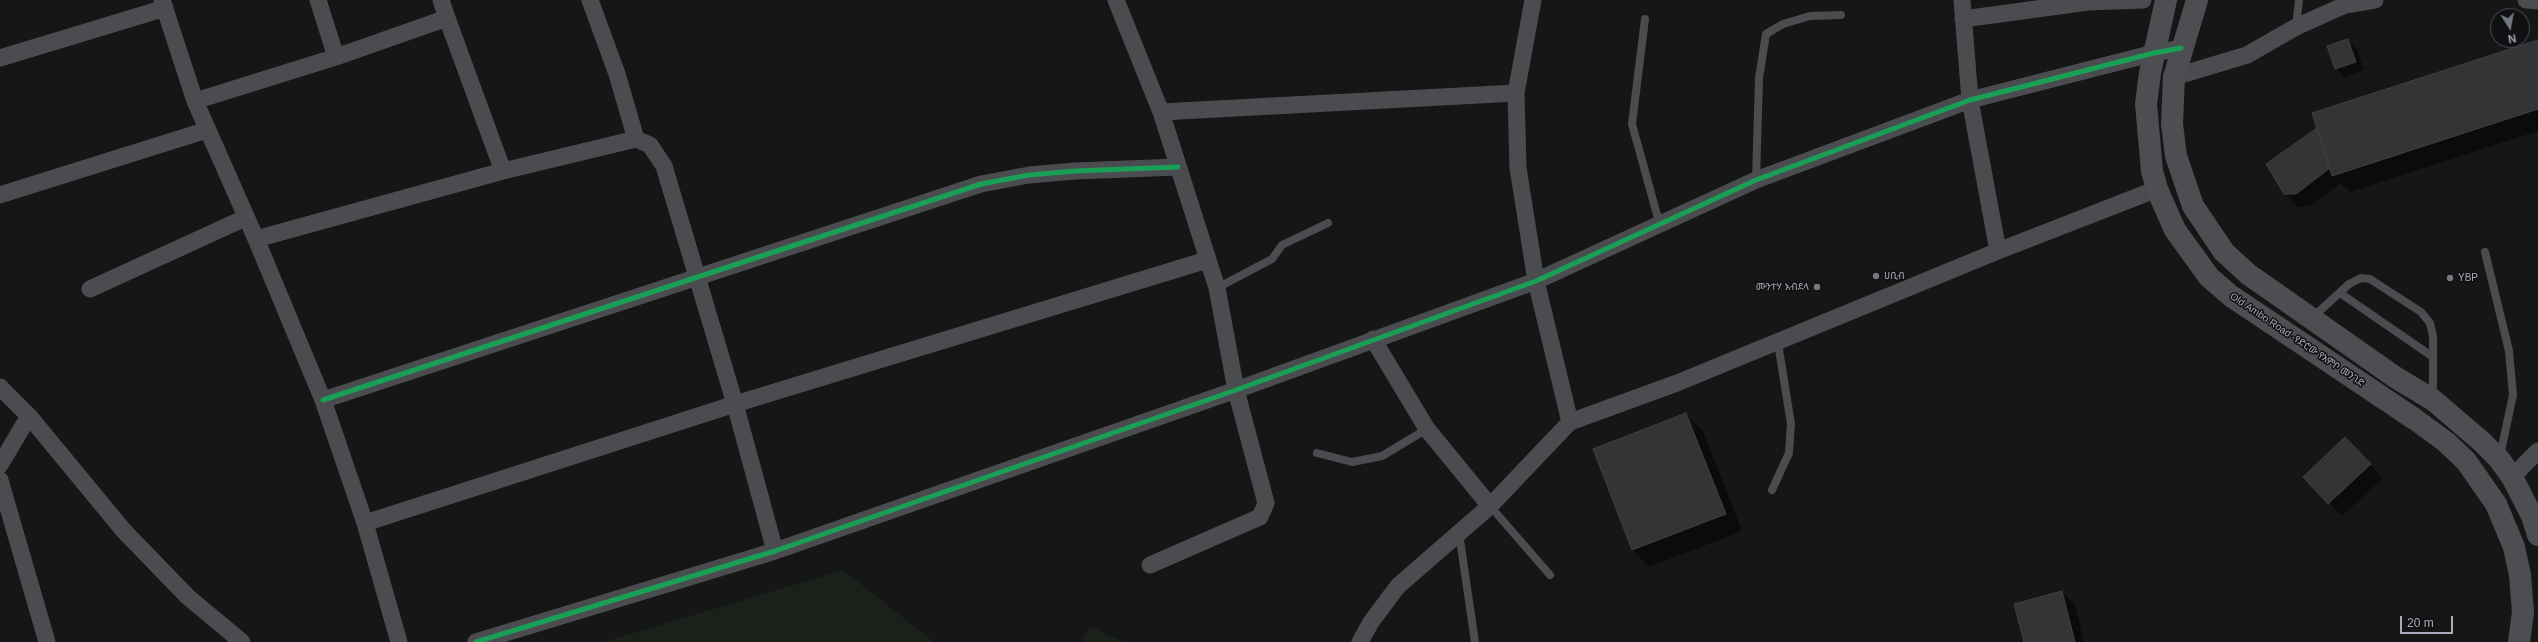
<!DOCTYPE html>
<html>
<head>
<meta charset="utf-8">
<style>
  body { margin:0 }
  #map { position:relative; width:2538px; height:642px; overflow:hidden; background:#161617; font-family:Helvetica,sans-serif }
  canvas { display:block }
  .north { position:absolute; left:2490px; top:8px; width:40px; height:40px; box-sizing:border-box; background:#101013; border:1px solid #4c4e55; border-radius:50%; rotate:169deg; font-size:11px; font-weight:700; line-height:16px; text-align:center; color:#a6acb9 }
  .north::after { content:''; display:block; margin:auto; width:14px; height:18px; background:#747880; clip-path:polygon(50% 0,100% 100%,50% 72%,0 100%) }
  .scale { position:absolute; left:2400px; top:616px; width:53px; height:18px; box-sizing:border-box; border:2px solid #a6acb9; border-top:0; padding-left:5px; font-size:12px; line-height:14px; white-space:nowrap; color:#a6acb9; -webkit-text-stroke:3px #101013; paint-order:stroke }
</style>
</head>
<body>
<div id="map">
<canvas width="2538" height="642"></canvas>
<div class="north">N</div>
<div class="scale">20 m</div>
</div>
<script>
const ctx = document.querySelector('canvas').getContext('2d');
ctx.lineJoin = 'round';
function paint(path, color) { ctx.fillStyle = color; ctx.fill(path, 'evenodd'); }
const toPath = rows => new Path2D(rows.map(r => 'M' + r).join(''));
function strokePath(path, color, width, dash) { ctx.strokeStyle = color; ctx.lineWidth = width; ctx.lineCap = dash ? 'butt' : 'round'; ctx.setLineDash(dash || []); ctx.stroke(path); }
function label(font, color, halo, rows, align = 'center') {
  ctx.font = font + ' Helvetica,"Noto Sans Ethiopic",sans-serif'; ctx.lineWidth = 3; ctx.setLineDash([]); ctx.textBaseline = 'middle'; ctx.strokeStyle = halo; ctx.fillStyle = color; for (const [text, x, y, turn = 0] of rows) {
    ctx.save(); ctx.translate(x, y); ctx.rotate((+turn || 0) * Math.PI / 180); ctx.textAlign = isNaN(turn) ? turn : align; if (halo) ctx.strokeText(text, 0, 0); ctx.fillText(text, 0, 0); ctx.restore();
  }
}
paint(toPath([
  [843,570,934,642,603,642],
  [1089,626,1124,642,1082,642]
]), '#1a211b');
paint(toPath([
  [2348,40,2357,49,2364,70,2344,77,2336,68],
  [2538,41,2538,131,2350,192,2341,183,2310,206,2298,207,2285,194],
  [1686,415,1703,431,1742,531,1649,567,1633,550,1594,450],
  [2358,451,2383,478,2342,516,2304,477],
  [2062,593,2075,605,2084,642,2025,642]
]), '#0007');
const building = toPath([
  [2348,39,2356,62,2335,69,2327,46,2348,39],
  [2538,40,2538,109,2332,176,2312,113,2538,40],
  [2317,128,2330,168,2296,194,2284,194,2266,164,2317,128],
  [1686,413,1726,514,1632,550,1593,449,1686,413],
  [2345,437,2371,464,2328,504,2303,477,2345,437],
  [2062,591,2075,642,2024,642,2014,604,2062,591]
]);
paint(building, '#343436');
strokePath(building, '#3f4043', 1);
strokePath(toPath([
  [1645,19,1632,124,1659,222],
  [2296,26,2299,0],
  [1756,180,1759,78,1766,34,1783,24,1810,16,1841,15],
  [2485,252,2509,351,2513,395,2500,456],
  [1217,288,1272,259,1282,245,1328,223],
  [2340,293,2433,357],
  [2312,318,2349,284,2361,278,2370,279,2421,312,2430,323,2433,336,2433,397],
  [1317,453,1352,462,1382,456,1427,429],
  [1772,490,1789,453,1791,424,1778,343],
  [1490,506,1550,575],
  [1459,533,1475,642]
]), '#4a4c50', 8);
strokePath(toPath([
  [162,0,195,101,256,239,323,400,365,523,399,642],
  [318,0,336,57],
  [590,0,617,74,636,139],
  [1116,0,1161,112,1217,288,1236,390,1266,503,1260,517,1150,565],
  [1533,0,1516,93,1518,168,1536,281,1570,422,1677,383,1998,251,2157,189],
  [1962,0,1970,100,1998,251],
  [2526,0,2538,1],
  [447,18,503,171],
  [1963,19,2088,2,2143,0],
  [0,58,165,8],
  [2174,77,2247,55,2296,27,2345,5,2375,0],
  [195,101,336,57,447,18,441,0],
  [1161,112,1516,93],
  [0,195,207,130],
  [256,239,503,171,636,139,650,145,664,166,735,404,775,551],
  [90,289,245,218],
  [1373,339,1427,429,1490,506],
  [0,387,29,416,124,531,188,597,242,642],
  [323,400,981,184,1029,175,1075,171,1178,167],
  [0,465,29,416],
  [2512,477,2538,451],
  [0,480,47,642],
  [365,523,735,404,1207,260],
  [476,642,775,551,1236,390,1536,281,1756,180,1970,100,2154,53,2181,48],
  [1360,642,1371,622,1398,586,1490,506,1570,422]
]), '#4a4c50', 17);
strokePath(toPath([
  [2166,0,2150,73,2146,104,2152,171,2157,189,2175,230,2209,277,2231,296,2416,420,2446,442,2466,461,2496,504,2514,547,2520,575,2523,612,2519,642],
  [2197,0,2174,77,2172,124,2176,156,2193,206,2224,252,2248,274,2395,377,2433,400,2481,441,2499,459,2512,477,2532,516,2538,535]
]), '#4d4e51', 22);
strokePath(toPath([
  [323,400,981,184,1029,175,1075,171,1178,167],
  [476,642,775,551,1236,390,1536,281,1756,180,1970,100,2154,53,2181,48]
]), '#1a9f57', 5);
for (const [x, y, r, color] of [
  [1876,276,4,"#747880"],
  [2450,278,4,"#747880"],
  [1817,287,4,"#747880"]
]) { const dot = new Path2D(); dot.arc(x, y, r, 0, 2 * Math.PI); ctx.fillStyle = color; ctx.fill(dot); strokePath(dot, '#101013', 1.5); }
label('10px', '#a6acb9', '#101013', [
  ["ሀቢብ",1884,276],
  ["YBP",2458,278],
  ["ሙንተሃ አብደላ",1809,287,"right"]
], 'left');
label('10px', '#a6acb9', '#101013', [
  ["Old Ambo Road -የድሮው የአምቦ መንገድ",2297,340,34]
]);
</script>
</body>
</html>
